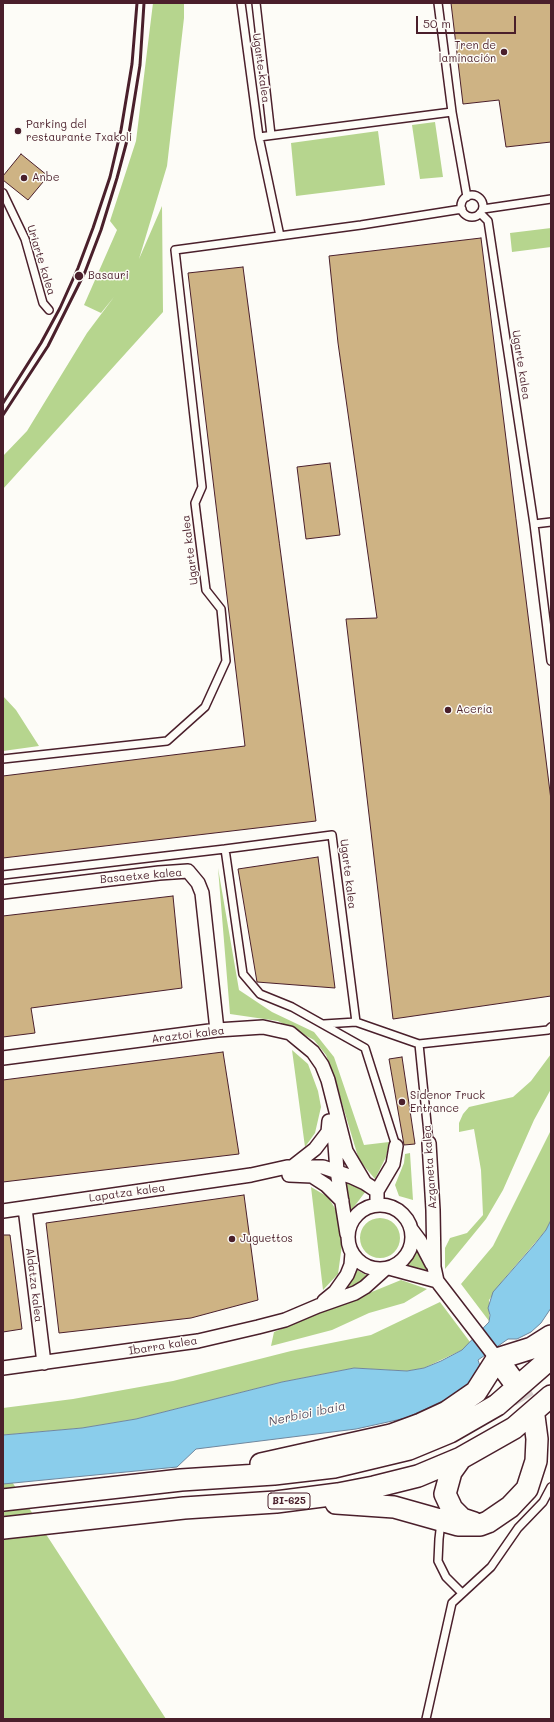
<!DOCTYPE html>
<html>
<head>
<meta charset="utf-8">
<style>
  body { margin:0 }
  #map { position:relative; width:554px; height:1722px; overflow:hidden; background:#fdfcf7; font-family:Mali,sans-serif }
  canvas { display:block }
  .frame { position:absolute; inset:0; border:4px solid #4a1f2b; pointer-events:none }
  .scale { position:absolute; left:416px; top:16px; width:100px; height:18px; box-sizing:border-box; border:2px solid #4a1f2b; border-top:0; padding-left:5px; font-size:12px; line-height:14px; white-space:nowrap; color:#4a1f2b; -webkit-text-stroke:3px #fdfcf7; paint-order:stroke }
</style>
</head>
<body>
<div id="map">
<canvas width="554" height="1722"></canvas>
<div class="frame"></div>
<div class="scale">50 m</div>
</div>
<script>
const ctx = document.querySelector('canvas').getContext('2d');
ctx.lineJoin = 'round';
function paint(path, color) { ctx.fillStyle = color; ctx.fill(path, 'evenodd'); }
const toPath = rows => new Path2D(rows.map(r => 'M' + r).join(''));
function strokePath(path, color, width, dash) { ctx.strokeStyle = color; ctx.lineWidth = width; ctx.lineCap = dash ? 'butt' : 'round'; ctx.setLineDash(dash || []); ctx.stroke(path); }
function label(font, color, halo, rows, align = 'center') {
  ctx.font = font + ' Mali,sans-serif'; ctx.lineWidth = 3; ctx.setLineDash([]); ctx.textBaseline = 'middle'; ctx.strokeStyle = halo; ctx.fillStyle = color; for (const [text, x, y, turn = 0] of rows) {
    ctx.save(); ctx.translate(x, y); ctx.rotate((+turn || 0) * Math.PI / 180); ctx.textAlign = isNaN(turn) ? turn : align; if (halo) ctx.strokeText(text, 0, 0); ctx.fillText(text, 0, 0); ctx.restore();
  }
}
paint(toPath([
  [153,3,184,3,184,18,167,166,139,259,162,206,163,312,3,489,3,456,27,431,87,333,114,297,101,313,84,305,117,230,110,221,136,141],
  [435,122,443,177,420,179,412,125],
  [378,131,385,185,296,196,291,143],
  [551,228,551,247,512,252,510,233],
  [3,696,16,710,39,746,3,751],
  [218,868,239,990,272,1012,314,1032,334,1057,364,1145,389,1142,386,1157,375,1179,359,1160,333,1073,326,1055,314,1040,278,1021,230,1014],
  [292,1050,308,1064,318,1091,321,1107,315,1133,305,1147],
  [551,1054,551,1089,534,1120,503,1190,486,1219,445,1269,445,1248,450,1238,467,1233,483,1215,481,1170,474,1129,459,1132,459,1123,463,1114,469,1107,513,1097,531,1081],
  [551,1130,551,1220,546,1230,504,1279,489,1300,489,1321,461,1284,493,1246],
  [410,1153,413,1200,399,1196,395,1185,404,1163,405,1154],
  [344,1181,366,1191,350,1212],
  [311,1187,328,1197,336,1210,342,1245,338,1274,323,1290],
  '360 1238a20 20 0 1 1 40 0a20 20 0 1 1-40 0Z',
  [418,1247,432,1278,404,1268],
  [355,1269,370,1277,344,1292],
  [401,1280,427,1289,404,1303,369,1313,332,1330,271,1346,274,1332],
  [440,1302,470,1342,462,1350,424,1368,407,1371,354,1368,282,1382,136,1419,82,1428,3,1435,3,1408,73,1399,173,1381,291,1351,371,1335],
  [3,1468,166,1719,3,1719]
]), '#b6d58e');
const water = toPath([
  [551,1220,551,1308,541,1323,531,1332,517,1339,508,1339,478,1360,480,1366,478,1374,466,1390,406,1418,356,1429,196,1449,177,1467,3,1484,3,1435,82,1428,136,1419,282,1382,354,1368,407,1371,424,1368,441,1361,462,1350,489,1322,490,1315,488,1308,493,1292,534,1245,546,1230,551,1220]
]);
paint(water, '#8acdeb');
strokePath(water, '#70879e', 1);
const building = toPath([
  [451,3,551,3,551,142,506,147,499,100,463,104,451,3],
  [21,154,48,176,28,200,3,180,3,176,21,154],
  [481,238,551,800,551,996,393,1019,346,619,377,618,338,343,329,256,481,238],
  [243,267,316,821,3,858,3,776,245,746,188,273,243,267],
  [330,463,340,535,306,539,297,467,330,463],
  [318,857,335,988,257,982,238,869,318,857],
  [173,896,182,988,31,1008,35,1033,3,1037,3,916,173,896],
  [223,1052,239,1154,3,1182,3,1080,223,1052],
  [402,1057,415,1144,404,1145,389,1059,402,1057],
  [244,1195,258,1300,191,1318,59,1333,46,1223,244,1195],
  [3,1235,10,1235,22,1329,3,1332,3,1235]
]);
paint(building, '#ceb384');
strokePath(building, '#4a1f2b', 1);
strokePath(toPath([
  [514,1382,534,1416]
]), '#d9d0ce', 21, [21, 10]);
const service = toPath([
  [241,3,259,137,452,112],
  [256,3,271,135],
  [438,3,452,112,467,197],
  [259,137,280,236],
  [3,193,25,239,43,303,49,310],
  '461 206a11 11 0 1 1 22 0a11 11 0 1 1-22 0Z',
  [483,209,551,199],
  [480,213,488,221,534,524,551,661],
  [534,524,551,522],
  [3,759,167,741,205,707,226,661,221,609,206,590,195,503,202,487,175,250,361,225,462,209],
  [225,849,332,835,356,1022],
  [3,875,225,849,243,974,260,994,292,1007,365,1048,396,1146],
  [324,1024,356,1022,419,1044,548,1030,551,1027],
  [419,1044,429,1143],
  [441,1522,439,1539,438,1561,446,1577,462,1593],
  [426,1719,452,1603,491,1567,518,1528,543,1502,551,1487]
]);
const minor = toPath([
  [3,892,159,873,188,871,198,883,202,893,217,1030],
  [3,1058,217,1030,263,1027,290,1033,313,1052,322,1065,328,1080,346,1151,365,1183],
  [334,1131,337,1171,347,1234],
  [429,1143,433,1210,434,1267,437,1281,497,1359],
  [292,1167,315,1149,328,1132,329,1121],
  [289,1175,312,1176,326,1185,342,1201],
  [377,1200,377,1191,393,1164,396,1146],
  '348 1237a32 32 0 1 1 64 0a32 32 0 1 1-64 0Z',
  [25,1208,44,1363],
  [3,1211,251,1175,287,1167,323,1167,352,1177,365,1183,377,1191],
  [411,1229,420,1241,432,1264],
  [389,1268,437,1281],
  [324,1301,335,1292,347,1275,351,1265,352,1253],
  [3,1368,198,1341,258,1327,285,1320,318,1306,355,1293,365,1287,385,1269]
]);
const primary = toPath([
  [497,1359,514,1382],
  [461,1458,451,1472,445,1494,452,1509,462,1519,474,1523],
  [261,1464,391,1435,421,1424,447,1412,476,1392,497,1359,532,1348,551,1336],
  [3,1500,181,1480,274,1474,334,1467,409,1449,450,1432,497,1405,551,1358],
  [336,1503,394,1507,458,1525,480,1525,488,1522,510,1507,527,1489,536,1461,537,1439,534,1416],
  [3,1528,184,1508,276,1502,338,1494,374,1487,418,1476,461,1458,514,1428,551,1396]
]);
strokePath(service, '#4a1f2b', 10);
strokePath(minor, '#4a1f2b', 16);
strokePath(primary, '#4a1f2b', 24);
strokePath(service, '#fdfcf7', 7);
strokePath(minor, '#fdfcf7', 13);
strokePath(primary, '#fdfcf7', 21);
strokePath(toPath([
  [3,403,41,343,60,308,78,268,93,228,110,177,121,130,132,64,137,3],
  [3,415,48,346,85,272,101,230,117,178,129,133,140,65,144,3]
]), '#4a1f2b', 3);
for (const [x, y, r, color] of [
  [504,52,4,"#4a1f2b"],
  [18,131,4,"#4a1f2b"],
  [24,178,4,"#4a1f2b"],
  [79,276,5,"#4a1f2b"],
  [448,710,4,"#4a1f2b"],
  [402,1102,4,"#4a1f2b"],
  [232,1239,4,"#4a1f2b"]
]) { const dot = new Path2D(); dot.arc(x, y, r, 0, 2 * Math.PI); ctx.fillStyle = color; ctx.fill(dot); strokePath(dot, '#fdfcf7', 1.5); }
for (const [x, y, w] of [
  [289,1501,42]
]) { const box = new Path2D(); box.roundRect(x - w / 2, y - 8, w, 16, 3); ctx.fillStyle = '#fdfcf7'; ctx.fill(box); strokePath(box, '#4a1f2b', 1); }
label('bold 10px', '#4a1f2b', null, [
  ["BI-625",289,1501]
]);
label('11px', '#4a1f2b', '#fdfcf7', [
  ["Tren de",496,46,"right"],
  ["laminación",496,59,"right"],
  ["Parking del",26,125],
  ["restaurante Txakoli",26,138],
  ["Anbe",32,178],
  ["Basauri",88,276],
  ["Acería",456,710],
  ["Sidenor Truck",410,1096],
  ["Entrance",410,1109],
  ["Juguettos",240,1239]
], 'left');
label('11px', '#4a1f2b', '#fdfcf7', [
  ["Ugarte kalea",261,68,82],
  ["Uriarte kalea",41,260,73],
  ["Ugarte kalea",521,365,81],
  ["Ugarte kalea",190,550,-97],
  ["Ugarte kalea",348,874,83],
  ["Basaetxe kalea",141,876,-5],
  ["Araztoi kalea",188,1035,-7],
  ["Azganeta kalea",430,1167,-94],
  ["Lapatza kalea",127,1193,-8],
  ["Aldatza kalea",34,1285,83],
  ["Ibarra kalea",163,1346,-9]
]);
label('italic 12px', '#5d5365', '#fdfcf7', [
  ["Nerbioi ibaia",307,1414,-12]
]);
</script>
</body>
</html>
